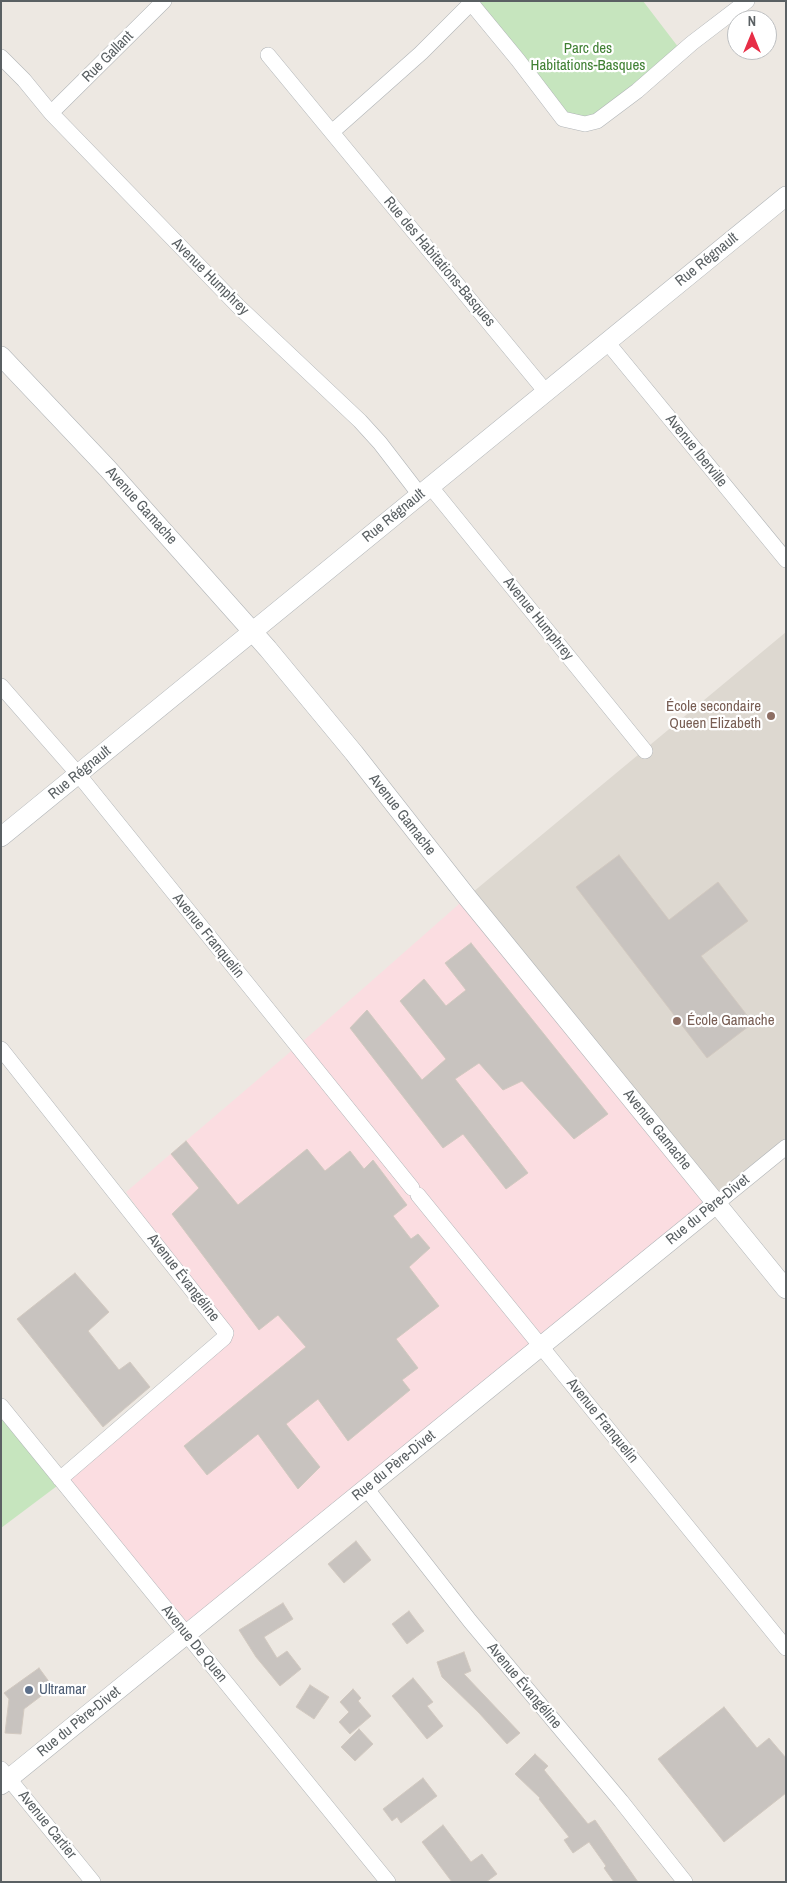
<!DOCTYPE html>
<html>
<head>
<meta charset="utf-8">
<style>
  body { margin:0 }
  #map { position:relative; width:787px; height:1883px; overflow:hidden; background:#ede8e2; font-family:"Archivo Narrow",sans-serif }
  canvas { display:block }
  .frame { position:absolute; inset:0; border:2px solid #5a6063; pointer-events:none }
  .north { position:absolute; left:727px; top:10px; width:50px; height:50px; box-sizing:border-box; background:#fff; border:1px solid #bdbfc1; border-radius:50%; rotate:0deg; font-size:14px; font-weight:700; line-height:20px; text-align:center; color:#5a6063 }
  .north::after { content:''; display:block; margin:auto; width:18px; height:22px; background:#e72e46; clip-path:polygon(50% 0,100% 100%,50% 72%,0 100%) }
</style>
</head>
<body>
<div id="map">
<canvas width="787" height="1883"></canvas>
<div class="frame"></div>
<div class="north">N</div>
</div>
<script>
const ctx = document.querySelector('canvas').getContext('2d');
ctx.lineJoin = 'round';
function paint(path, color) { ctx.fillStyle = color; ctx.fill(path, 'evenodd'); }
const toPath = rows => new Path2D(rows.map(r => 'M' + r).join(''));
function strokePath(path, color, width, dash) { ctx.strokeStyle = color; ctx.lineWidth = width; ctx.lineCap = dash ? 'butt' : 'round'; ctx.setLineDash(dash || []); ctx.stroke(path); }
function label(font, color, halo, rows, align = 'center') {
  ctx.font = font + ' "Archivo Narrow",sans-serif'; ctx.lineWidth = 4.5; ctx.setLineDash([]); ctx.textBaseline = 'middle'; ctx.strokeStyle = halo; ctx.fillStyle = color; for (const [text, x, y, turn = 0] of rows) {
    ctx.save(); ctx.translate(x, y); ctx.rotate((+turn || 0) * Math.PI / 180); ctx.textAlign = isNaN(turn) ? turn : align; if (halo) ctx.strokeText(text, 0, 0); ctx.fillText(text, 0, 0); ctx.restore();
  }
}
paint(toPath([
  [786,632,786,1146,716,1204,467,897]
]), '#ddd8d0');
paint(toPath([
  [467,897,716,1204,187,1635,60,1479,226,1333,126,1192,317,1029]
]), '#fbdde1');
paint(toPath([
  [473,1,643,1,682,52,597,121,574,122],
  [1,1412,57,1486,1,1528]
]), '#c6e5be');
const building = toPath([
  [619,855,669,920,718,882,748,921,701,956,753,1023,707,1058,576,887,619,855],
  [471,943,608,1114,574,1139,522,1081,503,1090,479,1063,455,1079,528,1173,506,1189,463,1134,443,1148,350,1028,367,1010,422,1080,446,1059,400,1001,424,979,446,1006,466,990,445,963,471,943],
  [186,1141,238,1205,307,1149,325,1171,350,1151,364,1169,373,1160,407,1205,393,1216,411,1239,418,1234,430,1248,409,1267,439,1306,396,1339,418,1368,402,1380,410,1390,348,1441,318,1399,286,1424,320,1467,298,1489,258,1434,207,1475,184,1446,306,1347,278,1315,259,1330,172,1214,199,1188,171,1154,186,1141],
  [75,1273,109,1312,88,1331,119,1370,130,1362,150,1387,103,1427,17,1319,75,1273],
  [356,1541,371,1560,344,1583,328,1564,356,1541],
  [283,1603,293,1619,264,1637,277,1658,287,1651,301,1669,280,1686,256,1657,239,1630,283,1603],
  [409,1611,424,1631,407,1644,392,1624,409,1611],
  [464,1652,471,1671,464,1674,520,1733,507,1744,479,1713,442,1677,437,1662,464,1652],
  [39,1668,53,1687,24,1709,21,1734,5,1733,9,1699,4,1693,39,1668],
  [413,1678,433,1702,427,1706,443,1726,427,1739,392,1696,413,1678],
  [310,1685,329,1697,314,1719,296,1707,310,1685],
  [353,1689,361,1698,358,1701,371,1716,350,1734,339,1722,349,1712,340,1702,353,1689],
  [724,1707,757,1748,769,1738,786,1758,786,1793,724,1842,658,1759,724,1707],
  [359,1729,373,1744,355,1761,341,1747,359,1729],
  [535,1754,548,1766,544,1770,588,1824,595,1820,638,1882,614,1882,604,1868,606,1866,589,1842,573,1853,564,1840,569,1837,539,1799,540,1798,515,1774,535,1754],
  [423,1778,437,1796,401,1823,397,1817,392,1821,383,1809,423,1778],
  [443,1825,471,1862,482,1854,497,1874,486,1882,452,1882,422,1842,443,1825]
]);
paint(building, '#c8c3bf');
strokePath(building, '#d2c9c0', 1);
const minor = toPath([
  [471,3,518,60,563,119,585,124,597,121,637,91,692,43,747,1],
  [268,55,546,392],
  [1,57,24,80,51,113,238,306,360,421,380,443,420,495],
  [51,113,164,1],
  [332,132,421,53,473,1],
  [607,342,786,560],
  [430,486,645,751],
  [1,686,78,774,412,1188],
  [1,1049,226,1333,224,1338,60,1479],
  [418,1195,786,1648],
  [716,1204,786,1147],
  [1,1406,388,1882],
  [366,1488,470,1621,621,1801,685,1882],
  [1,1769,93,1882]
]);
const tertiary = toPath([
  [1,356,108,469,268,649,354,753,467,897,786,1289],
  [1,837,786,196],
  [1,1785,716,1204]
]);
strokePath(minor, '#b0b4b7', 16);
strokePath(tertiary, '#b0b4b7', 20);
strokePath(minor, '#fff', 15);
strokePath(tertiary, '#fff', 19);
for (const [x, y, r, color] of [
  [771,716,5,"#8d6e63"],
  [677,1021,5,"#8d6e63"],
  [29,1690,5,"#5c6f8a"]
]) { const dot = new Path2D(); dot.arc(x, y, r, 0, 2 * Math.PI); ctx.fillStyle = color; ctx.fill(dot); strokePath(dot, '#fff', 2); }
label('15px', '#408034', '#fff', [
  ["Parc des",588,49],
  ["Habitations-Basques",588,66]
]);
label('15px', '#5a6063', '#fff', [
  ["Rue Gallant",108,57,-45],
  ["Rue Régnault",707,260,-39],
  ["Rue des Habitations-Basques",439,262,50],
  ["Avenue Humphrey",210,277,45],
  ["Avenue Iberville",696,451,51],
  ["Avenue Gamache",141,506,48],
  ["Rue Régnault",394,516,-39],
  ["Avenue Humphrey",538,619,51],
  ["Rue Régnault",80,773,-39],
  ["Avenue Gamache",402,815,52],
  ["Avenue Franquelin",208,936,51],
  ["Avenue Gamache",657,1130,51],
  ["Rue du Père-Divet",708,1210,-39],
  ["Avenue Évangéline",183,1278,52],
  ["Avenue Franquelin",602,1421,51],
  ["Rue du Père-Divet",394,1466,-39],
  ["Avenue De Quen",194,1644,51],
  ["Avenue Évangéline",524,1686,50],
  ["Rue du Père-Divet",79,1722,-39],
  ["Avenue Cartier",47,1825,51]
]);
label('15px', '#785e54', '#fff', [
  ["École secondaire",761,707],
  ["Queen Elizabeth",761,724],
  ["École Gamache",687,1021,"left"]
], 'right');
label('15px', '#4e5e75', '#fff', [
  ["Ultramar",39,1690]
], 'left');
</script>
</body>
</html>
